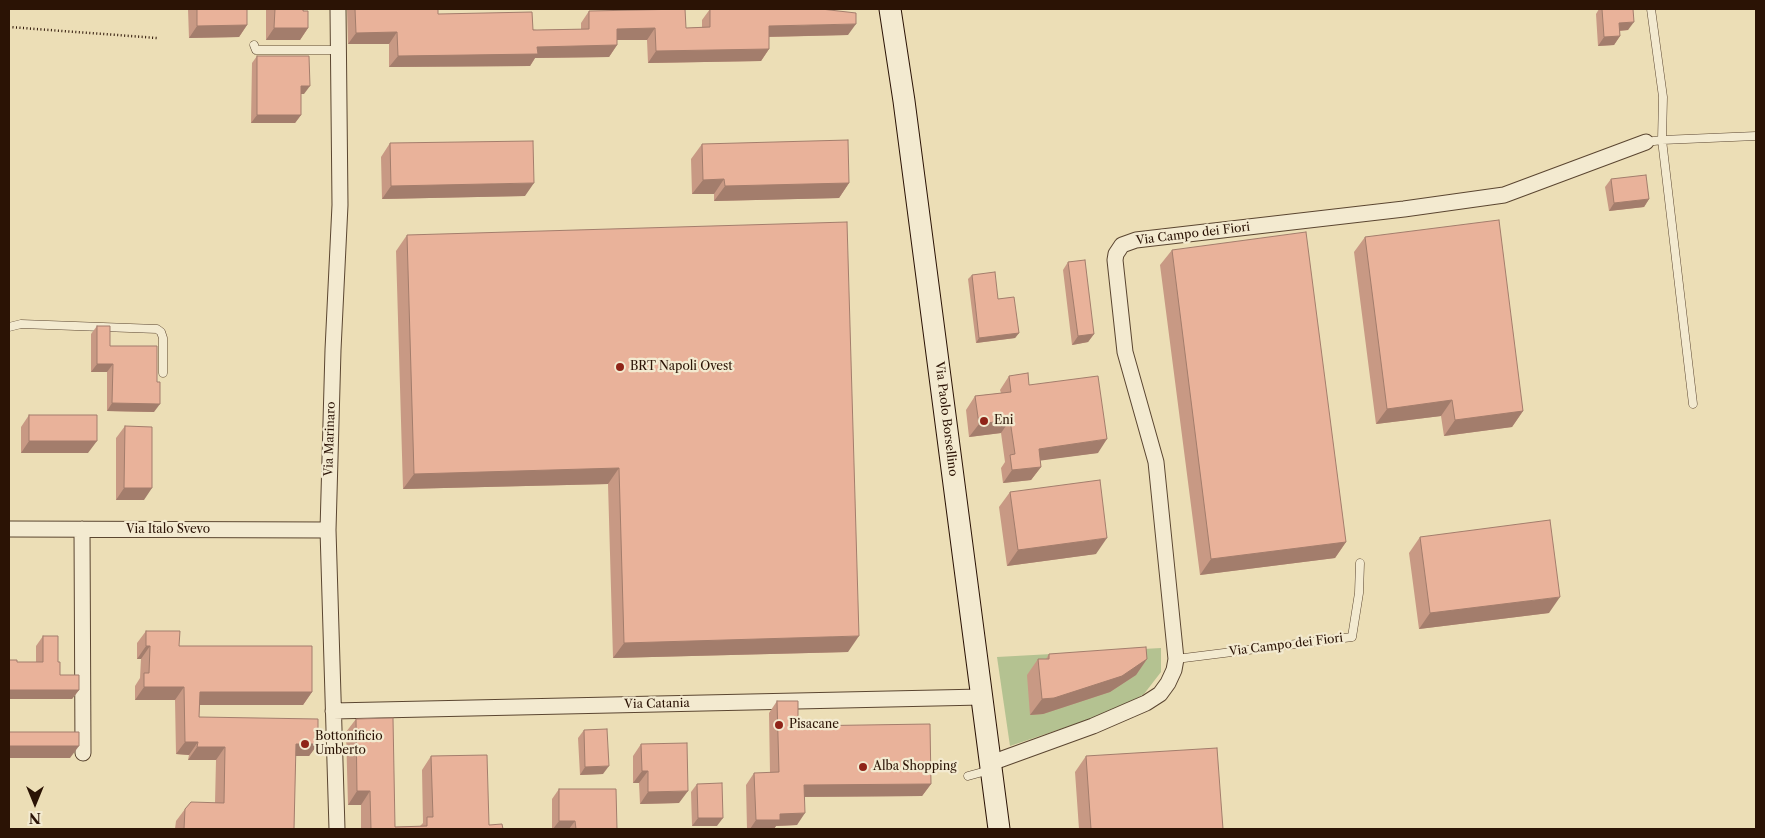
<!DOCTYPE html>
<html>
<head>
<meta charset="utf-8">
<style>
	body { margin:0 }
	#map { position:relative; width:1765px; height:838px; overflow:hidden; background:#ecdeb6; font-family:"Libre Caslon Text",serif }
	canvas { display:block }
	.frame { position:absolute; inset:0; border:10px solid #2b1305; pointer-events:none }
	.north { position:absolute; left:10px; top:778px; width:50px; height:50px; -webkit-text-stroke:4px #f3ead0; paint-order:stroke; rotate:180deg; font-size:14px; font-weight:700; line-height:20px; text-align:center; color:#2b1305 }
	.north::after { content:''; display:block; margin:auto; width:18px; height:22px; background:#2b1305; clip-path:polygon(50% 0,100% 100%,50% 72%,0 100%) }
</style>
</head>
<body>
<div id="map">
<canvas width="1765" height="838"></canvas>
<div class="frame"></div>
<div class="north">N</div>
</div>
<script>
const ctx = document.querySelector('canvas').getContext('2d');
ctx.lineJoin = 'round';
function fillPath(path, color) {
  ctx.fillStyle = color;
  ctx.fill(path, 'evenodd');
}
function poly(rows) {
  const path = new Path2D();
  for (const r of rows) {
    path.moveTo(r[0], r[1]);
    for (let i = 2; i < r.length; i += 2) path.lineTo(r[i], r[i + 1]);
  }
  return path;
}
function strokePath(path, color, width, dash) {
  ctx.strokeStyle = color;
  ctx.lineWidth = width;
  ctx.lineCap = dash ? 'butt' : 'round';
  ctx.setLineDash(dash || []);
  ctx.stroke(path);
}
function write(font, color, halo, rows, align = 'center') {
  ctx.font = font + ' "Libre Caslon Text",serif';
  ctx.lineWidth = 4.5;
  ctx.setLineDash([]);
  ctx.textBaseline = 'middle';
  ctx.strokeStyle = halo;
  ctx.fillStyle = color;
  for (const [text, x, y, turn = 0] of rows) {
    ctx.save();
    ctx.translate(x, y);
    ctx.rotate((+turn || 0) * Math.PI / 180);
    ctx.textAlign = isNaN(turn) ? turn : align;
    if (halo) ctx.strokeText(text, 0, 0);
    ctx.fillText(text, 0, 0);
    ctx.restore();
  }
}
fillPath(poly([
	[1161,648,1161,672,1144,694,1117,710,1010,746,997,657]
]), '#b4c291');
const service = poly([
	[1651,9,1663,97,1662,140,1693,404],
	[254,45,256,50,339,50],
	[1646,142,1662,140,1756,136],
	[9,327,21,324,157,329,161,332,163,338,163,373],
	[1176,659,1352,637,1359,593,1360,563],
	[968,776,990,770]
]);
const minor = poly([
	[9,529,328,530],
	[82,529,83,753],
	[333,711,982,697],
	[991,763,1093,726,1146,703,1160,694,1168,683,1174,670,1176,659,1156,462,1125,352,1115,260,1116,254,1122,245,1136,240,1404,209,1504,195,1646,142],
	[337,829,328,530,333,350,340,205,338,9]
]);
const secondary = poly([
	[890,9,904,101,999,829]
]);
strokePath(service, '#5b4631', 9);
strokePath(minor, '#5b4631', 17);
strokePath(secondary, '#2b1305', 23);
strokePath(poly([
	[9,27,157,38]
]), '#2b1305', 2.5, [1, 2.5]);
strokePath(service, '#f3ead0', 8);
strokePath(minor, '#f3ead0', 15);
strokePath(secondary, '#f3ead0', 21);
fillPath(poly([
	[188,9,247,9,247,25,239,37,189,38],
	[266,9,303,9,308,28,300,40,266,40],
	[347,9,438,9,438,14,537,30,581,29,581,23,589,11,686,28,702,27,702,20,710,9,848,35,769,37,769,49,761,61,648,63,647,40,617,40,617,45,609,57,535,58,530,66,389,67,389,44,348,44],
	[1599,9,1633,9,1628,30,1620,31,1620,36,1614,45,1598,46,1596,14],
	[257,56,304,94,301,94,301,115,295,123,251,123,252,63],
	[390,143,525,196,382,199,381,157],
	[702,144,849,183,839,198,714,201,714,194,692,194,691,159],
	[1611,179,1649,199,1644,207,1609,211,1605,187],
	[407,235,848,652,613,658,608,484,403,489,396,251],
	[1365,237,1523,411,1512,427,1444,436,1441,416,1376,424,1354,252],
	[1172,250,1346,542,1335,558,1200,575,1160,265],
	[1068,262,1094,334,1088,342,1072,345,1063,270],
	[972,275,998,299,1019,333,1015,338,976,343,968,279],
	[97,326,110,346,157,382,154,412,107,411,107,372,91,372,91,334],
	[1009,376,1029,385,1098,453,1040,460,1041,467,1031,480,1003,483,1001,468,1005,462,1001,433,969,437,966,410,975,396,1001,393,1000,390],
	[29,415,88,453,21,453,21,427],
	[125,426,144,500,116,500,116,438],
	[1010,492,1096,554,1007,566,999,507],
	[1420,537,1549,613,1419,629,1409,553],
	[146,631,179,646,312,692,303,705,200,705,199,717,318,744,309,756,295,756,294,829,175,829,176,821,185,809,215,803,216,760,188,760,189,755,176,754,175,700,135,700,135,686,140,678,141,659,137,659,137,643],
	[43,636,58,662,60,675,79,690,72,699,9,699,17,662,36,662,36,646],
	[1049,654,1147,659,1136,675,1110,692,1043,714,1030,715,1027,675,1038,659,1046,659],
	[777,701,798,726,931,784,922,796,805,797,797,825,776,826,774,829,747,829,746,785,754,773,770,773,769,713],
	[356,719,395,827,420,826,423,823,422,770,431,756,489,825,503,829,361,829,361,805,348,805,346,732],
	[584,730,603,774,580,775,578,738],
	[641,744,679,803,640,804,639,783,633,783,633,756],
	[1086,756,1223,829,1079,829,1075,772],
	[697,784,717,826,692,826,691,792],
	[559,789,617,829,552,829,552,799]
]), '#c89984');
fillPath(poly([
	[1634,22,1628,30,1613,31,1619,23],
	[856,24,848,35,761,37,769,26],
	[247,25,239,37,189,38,197,26],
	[274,28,308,28,300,40,266,40],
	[655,28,647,40,609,40,617,29],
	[397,32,389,44,348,44,356,33],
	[1620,36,1614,45,1598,46,1604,37],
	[617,45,609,57,535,58,530,66,389,67,398,56,537,47],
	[769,49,761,61,648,63,656,51],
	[301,86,310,86,304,94,295,94],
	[257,115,301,115,295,123,251,123],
	[724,179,714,194,692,194,703,180],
	[534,183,525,196,382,199,391,186],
	[849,183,839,198,714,201,725,186],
	[1649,199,1644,207,1609,211,1614,203],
	[1019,333,1015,338,976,343,979,338],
	[1094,334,1088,342,1072,345,1078,336],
	[97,364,113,364,107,372,91,372],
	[1452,400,1441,416,1376,424,1387,409],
	[112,403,160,404,154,412,107,411],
	[1523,411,1512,427,1444,436,1455,420],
	[1010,420,1001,433,969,437,979,424],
	[1107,439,1098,453,1030,462,1039,449],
	[29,441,97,441,88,453,21,453],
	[1041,467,1031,480,1003,483,1012,470],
	[619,468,608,484,403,489,414,474],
	[124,488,152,488,144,500,116,500],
	[1107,538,1096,554,1007,566,1018,550],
	[1346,542,1335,558,1200,575,1211,559],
	[1560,597,1549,613,1419,629,1430,613],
	[859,636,848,652,613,658,624,643],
	[146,646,150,646,141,659,137,659],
	[1147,659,1136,675,1110,692,1043,714,1030,715,1042,699],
	[144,687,184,687,175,700,135,700],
	[9,690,79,690,72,699,9,699],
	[200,692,312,692,303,705,191,705],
	[185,742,198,742,189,755,176,754],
	[296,744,318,744,309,756,287,756],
	[9,746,79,746,70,758,9,758],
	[197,747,225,747,216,760,188,760],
	[609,766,603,774,580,775,585,767],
	[642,771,648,771,639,783,633,783],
	[931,784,922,796,796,797,804,785],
	[357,791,370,791,361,805,348,805],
	[688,791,679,803,640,804,648,792],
	[805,813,797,825,776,826,774,829,750,829,756,820,780,814],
	[698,818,723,818,717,826,692,826],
	[559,821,575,821,569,829,553,829]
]), '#a37d6c');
const building = poly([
	[197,9,247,9,247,25,197,26,197,9],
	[275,9,303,9,303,11,308,11,308,28,274,28,275,9],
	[355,9,438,9,438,14,532,12,533,30,537,30,589,29,589,11,685,9,686,28,710,27,710,9,821,9,856,13,856,24,769,26,769,49,656,51,655,28,617,29,617,45,537,47,538,54,398,56,397,32,356,33,355,9],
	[1602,9,1633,9,1634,22,1619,23,1620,36,1604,37,1602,9],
	[257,56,309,56,310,86,301,86,301,115,257,115,257,56],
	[848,140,849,183,725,186,724,179,703,180,702,144,848,140],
	[533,141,534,183,391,186,390,143,533,141],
	[1646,175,1649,199,1614,203,1611,179,1646,175],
	[1499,220,1523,411,1455,420,1452,400,1387,409,1365,237,1499,220],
	[847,222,859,636,624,643,619,468,414,474,407,235,847,222],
	[1306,232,1346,542,1211,559,1172,250,1306,232],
	[1085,260,1094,334,1078,336,1068,262,1085,260],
	[995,272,998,299,1014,297,1019,333,979,338,972,275,995,272],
	[97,326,110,326,110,346,157,346,157,382,160,382,160,404,112,403,113,364,97,364,97,326],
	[1028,373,1029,385,1098,376,1107,439,1039,449,1041,467,1012,470,1010,455,1015,454,1010,420,979,424,975,396,1011,392,1009,376,1028,373],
	[29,415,97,415,97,441,29,441,29,415],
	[125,426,152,427,152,488,124,488,125,426],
	[1100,480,1107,538,1018,550,1010,492,1100,480],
	[1550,520,1560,597,1430,613,1420,537,1550,520],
	[146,631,180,631,179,646,312,646,312,692,200,692,199,717,318,719,318,744,296,744,294,829,184,829,185,809,191,802,224,803,225,747,197,747,198,742,185,742,184,687,144,687,144,673,149,673,150,646,146,646,146,631],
	[43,636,58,636,58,662,60,662,60,675,79,675,79,690,9,690,9,660,17,660,17,662,43,662,43,636],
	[1146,647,1147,659,1122,676,1054,698,1042,699,1038,659,1049,659,1049,654,1146,647],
	[777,701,798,701,798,726,930,724,931,784,804,785,805,813,780,814,780,820,756,820,754,773,779,772,777,701],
	[393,718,395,827,427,826,427,817,433,817,431,756,487,755,489,825,502,824,503,829,371,829,370,791,357,791,356,719,393,718],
	[607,729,609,766,585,767,584,730,607,729],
	[9,732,79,732,79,746,9,746,9,732],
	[687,743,688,791,648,792,648,771,642,771,641,744,687,743],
	[1217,748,1223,829,1091,829,1086,756,1217,748],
	[722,783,723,818,698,818,697,784,722,783],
	[559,789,616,789,617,829,576,829,575,821,559,821,559,789]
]);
fillPath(building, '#e9b29a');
strokePath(building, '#a37d6c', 1);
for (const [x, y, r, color] of [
	[620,367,5,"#8f2418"],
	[984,421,5,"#8f2418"],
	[779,725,5,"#8f2418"],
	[305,744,5,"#8f2418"],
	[863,767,5,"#8f2418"]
]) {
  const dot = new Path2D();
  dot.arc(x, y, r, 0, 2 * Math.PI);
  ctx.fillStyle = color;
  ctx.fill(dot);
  strokePath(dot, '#f3ead0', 2);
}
write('12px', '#2b1305', '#f3ead0', [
	["Via Campo dei Fiori",1193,234,-7],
	["Via Paolo Borsellino",946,419,83],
	["Via Marinaro",330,439,-88],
	["Via Italo Svevo",168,530],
	["Via Campo dei Fiori",1286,645,-7],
	["Via Catania",657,704,-1]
]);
write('12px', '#2b1305', '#f3ead0', [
	["BRT Napoli Ovest",630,367],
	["Eni",994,421],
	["Pisacane",789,725],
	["Bottonificio",315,737],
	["Umberto",315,751],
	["Alba Shopping",873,767]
], 'left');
</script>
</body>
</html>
